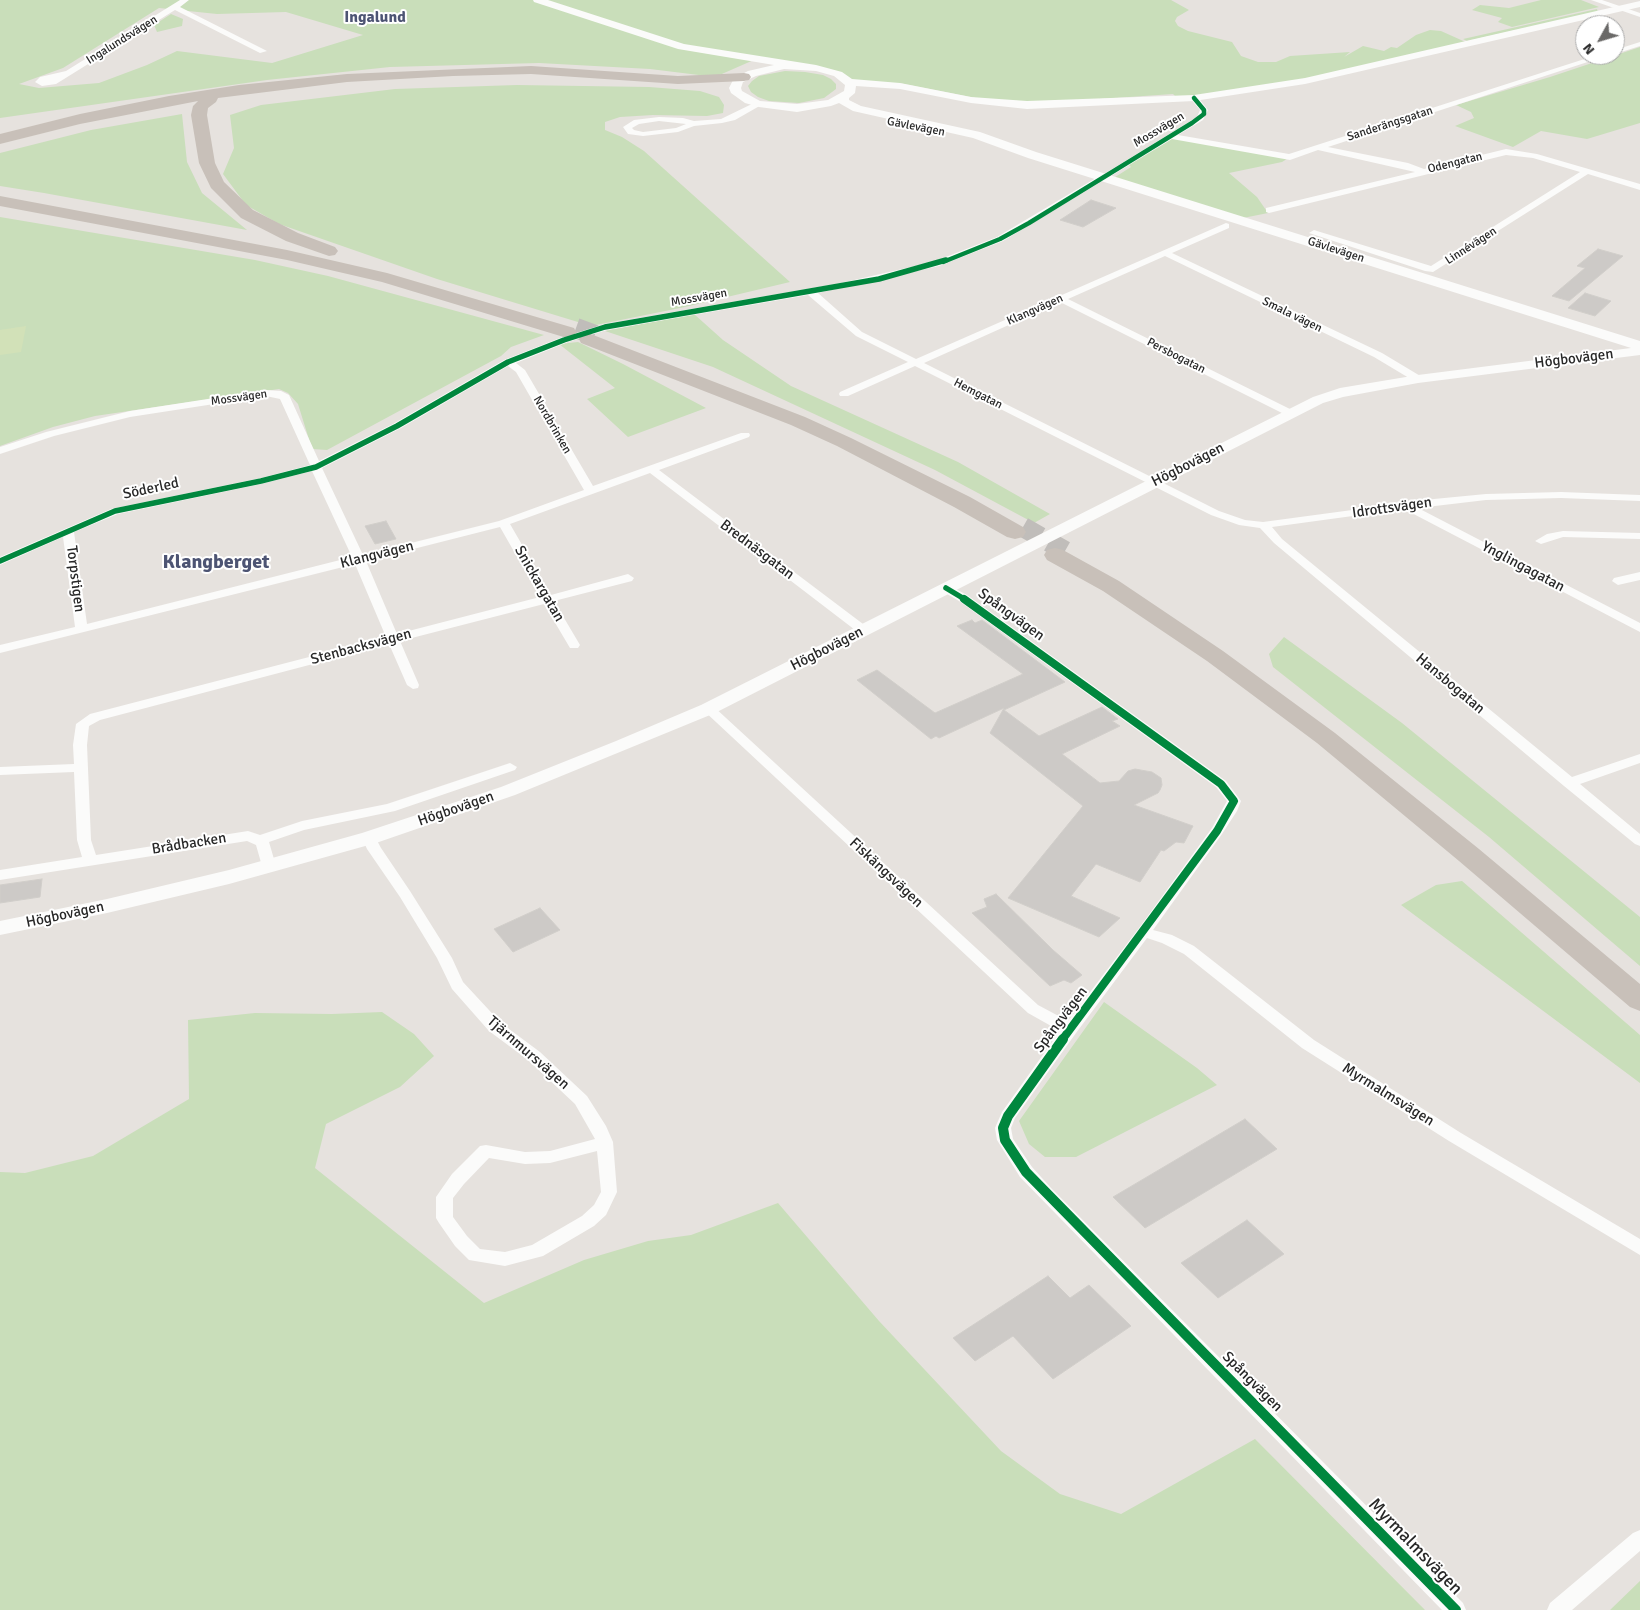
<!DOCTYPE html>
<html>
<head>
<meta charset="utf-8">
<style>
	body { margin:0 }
	#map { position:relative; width:1640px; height:1610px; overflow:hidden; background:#e6e2de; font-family:Signika,sans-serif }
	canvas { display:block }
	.north { position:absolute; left:1575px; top:15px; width:50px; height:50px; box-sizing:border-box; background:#fff; border:1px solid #a9a9a9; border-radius:50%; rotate:231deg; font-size:14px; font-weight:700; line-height:20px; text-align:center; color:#282828 }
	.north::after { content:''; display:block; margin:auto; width:18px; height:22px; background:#6a6968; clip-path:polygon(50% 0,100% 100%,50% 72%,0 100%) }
</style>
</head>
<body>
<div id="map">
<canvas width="1640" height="1610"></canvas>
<div class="north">N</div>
</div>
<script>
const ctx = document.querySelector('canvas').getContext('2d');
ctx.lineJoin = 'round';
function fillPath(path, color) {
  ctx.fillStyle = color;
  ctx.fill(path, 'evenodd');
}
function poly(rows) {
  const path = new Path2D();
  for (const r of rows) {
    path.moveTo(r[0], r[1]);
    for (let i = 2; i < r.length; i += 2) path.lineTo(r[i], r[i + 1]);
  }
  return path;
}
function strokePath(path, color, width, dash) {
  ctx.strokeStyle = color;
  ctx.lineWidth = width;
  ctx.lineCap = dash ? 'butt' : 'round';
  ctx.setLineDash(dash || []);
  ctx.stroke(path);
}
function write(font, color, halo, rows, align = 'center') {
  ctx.font = font + ' Signika,sans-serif';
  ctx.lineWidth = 4;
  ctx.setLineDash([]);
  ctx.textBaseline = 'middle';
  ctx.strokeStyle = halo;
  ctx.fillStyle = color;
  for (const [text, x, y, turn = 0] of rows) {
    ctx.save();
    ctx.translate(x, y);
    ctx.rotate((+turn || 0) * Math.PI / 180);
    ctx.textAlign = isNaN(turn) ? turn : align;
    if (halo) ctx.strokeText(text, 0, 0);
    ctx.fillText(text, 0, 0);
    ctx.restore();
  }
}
fillPath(poly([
	[0,0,1171,0,1189,10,1177,17,1175,21,1178,26,1188,31,1232,42,1241,56,1258,62,1276,62,1290,56,1350,52,1344,57,1363,46,1384,51,1391,47,1397,48,1416,35,1430,30,1441,31,1470,44,1305,81,1177,98,1173,94,1055,102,986,100,899,83,858,83,838,74,756,59,715,77,650,69,539,63,390,67,267,80,0,118],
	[159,8,217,14,286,12,363,35,272,63,177,51,147,65,99,83,39,88,19,84,63,68],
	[1541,0,1581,0,1599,7,1512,27,1498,22,1502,18,1472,10,1480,5,1509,8],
	[1597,9,1598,12,1467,41,1463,39],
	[171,14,183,19,182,26,157,32,154,25],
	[1640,47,1640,123,1587,139,1541,131,1513,147,1455,126,1474,118,1471,112,1456,105,1550,77],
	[785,71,805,72,823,75,831,79,836,84,836,89,824,98,799,103,769,101,758,97,751,92,748,86,752,81,759,76],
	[517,85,649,87,700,91,719,97,724,105,723,113,707,116,653,115,620,117,605,122,605,130,622,137,644,151,790,282,685,307,591,326,437,279,279,224,246,205,223,174,234,148,230,115,261,105,395,89],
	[182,114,187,162,202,193,247,230,44,193,0,186,0,153,91,130],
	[1171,136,1290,157,1282,162,1229,173,1257,197,1268,213,1238,219,1112,179,1131,167,1127,163],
	[0,217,255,260,328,276,544,335,511,347,501,356,327,450,312,449,298,404,288,393,279,389,95,416,53,427,0,446],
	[694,314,723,340,791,386,958,462,1050,514,1034,523,935,470,713,367,605,331],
	[578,342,623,364,706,408,628,437,587,399,615,388,559,344],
	[1284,637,1402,723,1640,917,1640,966,1489,837,1273,667,1269,654],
	[1462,881,1640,1035,1640,1083,1401,905,1436,885],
	[1104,1002,1197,1068,1217,1085,1076,1157,1045,1157,1029,1144,1019,1121],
	[382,1012,414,1034,434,1056,400,1087,326,1124,315,1168,484,1303,584,1260,648,1241,691,1235,778,1203,879,1321,1001,1451,1060,1494,1121,1514,1255,1439,1425,1610,0,1610,0,1172,25,1173,93,1156,189,1099,188,1020,255,1013,332,1014],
	[1640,1581,1640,1610,1610,1610]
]), '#c9deba');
fillPath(poly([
	[26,326,21,352,0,355,0,330]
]), '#d2e1b8');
const building = poly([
	[1091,200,1116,208,1083,227,1060,220,1091,200],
	[1598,249,1623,256,1569,301,1552,296,1585,268,1577,266,1598,249],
	[1585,293,1611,301,1595,316,1568,308,1585,293],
	[386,521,396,539,375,544,365,526,386,521],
	[972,620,975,623,982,620,1065,682,1004,710,1039,736,1102,707,1118,719,1112,721,1120,726,1062,754,1100,783,1119,781,1128,771,1135,769,1152,772,1161,778,1162,785,1160,790,1158,793,1134,805,1193,826,1184,843,1176,842,1164,851,1161,850,1140,882,1096,864,1071,896,1120,918,1099,937,1008,898,1083,806,990,733,1004,708,939,738,936,736,931,739,857,680,877,670,935,713,1023,674,957,626,972,620],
	[42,879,40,897,0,903,0,885,42,879],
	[996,894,1053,950,1082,975,1071,983,1064,980,1050,986,972,913,987,907,984,899,996,894],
	[540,908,560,930,513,952,494,929,540,908],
	[1245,1119,1277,1149,1145,1228,1113,1197,1245,1119],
	[1247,1220,1284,1254,1218,1298,1181,1263,1247,1220],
	[1048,1276,1070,1298,1089,1285,1131,1326,1053,1379,1013,1336,975,1361,953,1338,1048,1276]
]);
fillPath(building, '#cdcac7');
strokePath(building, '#d1ceca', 1);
strokePath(poly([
	[576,328,598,336],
	[1023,527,1065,551]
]), '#c0bdba', 20, [20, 10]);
fillPath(poly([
	[180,0,189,0,180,7,267,51,260,53,175,10,56,84,42,86,35,82,40,77,66,71,180,0],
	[1591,0,1602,0,1640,13,1640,17,1591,0],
	[1640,42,1640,46,1615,54,1615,50,1640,42],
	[1597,55,1609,55,1328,147,1408,163,1424,169,1506,149,1537,154,1640,184,1640,190,1588,174,1433,272,1425,271,1309,233,1314,230,1317,231,1431,266,1580,172,1533,158,1506,155,1269,213,1266,212,1266,208,1415,172,1318,150,1290,160,1172,139,1111,176,1104,174,1197,117,1200,110,1190,98,1194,96,1197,96,1208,110,1203,120,1178,135,1289,154,1597,55],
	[756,102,763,104,735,120,722,123,694,126,678,132,643,136,628,134,623,127,634,120,659,117,683,118,694,121,721,119,756,102],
	[659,121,686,124,676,128,643,132,634,130,632,128,639,124,659,121],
	[1096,178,1099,179,1099,183,1003,241,939,266,818,293,862,332,916,359,1226,223,1229,224,1229,228,1172,253,1382,353,1422,377,1423,379,1422,381,1414,381,1374,357,1165,256,1068,299,1294,411,1295,413,1294,415,1286,415,1060,302,924,363,1219,511,1245,520,1263,522,1434,499,1486,494,1561,492,1640,495,1640,501,1561,498,1486,500,1418,508,1640,623,1640,632,1404,509,1272,527,1282,539,1572,777,1640,754,1640,763,1580,784,1640,834,1640,846,1635,844,1564,786,1274,543,1260,528,1239,525,1211,515,915,366,848,396,840,396,839,394,840,392,908,362,856,336,808,295,607,330,568,342,516,363,525,370,593,486,741,433,749,433,750,435,749,437,659,470,867,627,869,630,867,633,859,633,650,473,510,524,551,595,628,574,634,578,632,581,554,601,580,645,578,648,570,648,544,604,400,641,419,685,418,688,413,689,407,685,389,644,100,720,89,726,87,745,91,840,96,855,248,831,260,835,302,821,387,804,510,763,517,767,515,770,395,811,304,830,269,842,276,866,274,869,269,871,264,869,262,866,256,845,247,841,0,880,0,870,82,857,77,840,74,772,0,775,0,767,74,764,73,745,76,724,90,714,386,637,355,564,0,653,0,645,75,627,63,537,0,565,0,557,111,509,261,478,310,465,280,399,266,396,130,417,54,436,0,454,0,447,46,432,130,411,266,390,281,391,289,395,319,461,393,424,504,360,560,338,605,324,841,283,933,262,997,237,1096,178],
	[508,366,516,372,584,490,499,521,363,555,322,468,401,428,508,366],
	[312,471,352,557,87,624,74,532,118,514,261,484,312,471],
	[500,527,540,597,397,634,366,561,500,527],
	[1563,531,1640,533,1640,539,1563,537,1541,544,1535,541,1547,534,1563,531],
	[1640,572,1640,580,1618,585,1612,581,1614,578,1640,572],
	[946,584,967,595,1226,781,1241,801,1237,811,1222,834,1153,930,1172,935,1194,946,1314,1040,1461,1133,1640,1239,1640,1255,1449,1141,1302,1048,1184,954,1162,943,1147,938,1076,1033,1015,1118,1011,1128,1013,1139,1032,1167,1051,1188,1463,1603,1466,1610,1442,1610,1020,1177,997,1140,995,1128,1002,1112,1060,1031,1028,1013,702,709,708,705,713,706,1038,1005,1068,1021,1139,928,1212,828,1227,801,1216,787,959,601,942,591,940,588,946,584],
	[369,833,374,835,381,848,410,891,452,958,463,982,501,1023,540,1052,587,1096,606,1126,613,1142,617,1192,606,1215,594,1226,543,1256,505,1266,469,1260,455,1246,439,1223,436,1218,436,1197,452,1174,480,1146,486,1145,525,1152,550,1151,595,1139,575,1104,528,1060,489,1031,452,989,437,958,400,897,367,849,362,838,364,835,369,833],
	[597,1151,601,1192,594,1205,582,1216,532,1245,505,1252,480,1249,467,1236,453,1217,453,1198,464,1184,489,1158,525,1164,550,1163,597,1151],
	[1640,1530,1640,1551,1572,1610,1547,1610,1550,1603,1633,1533,1640,1530]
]), '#fbfbfa');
fillPath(poly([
	[533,0,548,0,684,44,816,65,842,72,852,79,900,83,971,97,1027,101,1194,95,1305,78,1640,1,1640,7,1305,84,1194,101,1027,109,971,103,900,89,856,86,855,93,849,98,849,100,861,106,980,132,1036,152,1640,341,1640,355,1418,383,1343,397,1323,403,715,713,515,795,376,843,229,884,107,913,0,935,0,921,107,899,229,870,362,833,501,787,616,741,701,705,1313,397,1340,388,1418,375,1631,348,1028,158,973,138,853,111,839,103,831,106,797,112,759,107,745,103,731,93,729,88,734,78,748,71,774,65,678,49,534,2,533,0],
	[784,69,816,71,834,76,845,85,844,91,828,100,797,104,760,101,742,91,741,88,743,82,756,76,784,69]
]), '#fbfbfa');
fillPath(poly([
	[531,66,678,76,744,73,749,74,751,77,749,80,744,81,678,84,531,74,453,76,347,82,218,98,216,102,208,108,207,115,215,163,224,182,253,210,298,233,335,247,338,251,335,255,329,256,286,241,241,218,211,188,199,163,191,115,193,106,198,101,80,124,0,144,0,134,80,114,169,96,239,85,347,74,531,66],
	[0,196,287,250,387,273,574,328,576,332,574,336,567,338,382,282,287,260,0,206,0,196],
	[588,333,805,417,851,438,970,497,1023,527,1026,532,1023,537,1015,539,1007,537,954,507,837,446,791,425,581,343,579,339,581,335,588,333],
	[1055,548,1063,550,1119,581,1223,651,1335,733,1479,849,1640,984,1640,1011,1630,1007,1459,861,1317,743,1207,661,1103,591,1047,560,1044,555,1047,550,1055,548]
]), '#c8c0b9');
strokePath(poly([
	[943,262,1000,239,1029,223,1192,123,1204,114,1204,110,1194,98]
]), '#00873e', 4.5);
strokePath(poly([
	[0,561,115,511,261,481,316,467,397,426,508,362,564,340,605,327,879,279,946,260],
	[946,588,966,600]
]), '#00873e', 5.5);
strokePath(poly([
	[964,599,1221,784,1234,801,1217,831,1062,1040]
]), '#00873e', 8);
strokePath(poly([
	[1063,1039,1008,1116,1003,1128,1005,1140,1026,1172,1456,1610]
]), '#00873e', 10);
write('12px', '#282828', '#fff', [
	["Ingalundsvägen",122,40,-32],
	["Sanderängsgatan",1390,124,-18],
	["Gävlevägen",916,127,11],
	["Mossvägen",1159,130,-31],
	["Odengatan",1455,163,-14],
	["Linnévägen",1471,246,-33],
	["Gävlevägen",1336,250,18],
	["Mossvägen",699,298,-10],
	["Klangvägen",1035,310,-24],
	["Smala vägen",1292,315,26],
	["Persbogatan",1176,356,27],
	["Hemgatan",978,394,27],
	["Mossvägen",239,398,-8],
	["Nordbrinken",552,425,60]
]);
write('15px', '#282828', '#fff', [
	["Högbovägen",1574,359,-7],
	["Högbovägen",1188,465,-27],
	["Söderled",151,489,-12],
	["Idrottsvägen",1392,508,-8],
	["Brednäsgatan",757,550,37],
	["Klangvägen",377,555,-14],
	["Ynglingagatan",1523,567,28],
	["Torpstigen",75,579,83],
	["Snickargatan",539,584,60],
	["Spångvägen",1011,615,36],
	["Stenbacksvägen",361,647,-15],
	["Högbovägen",827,649,-27],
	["Hansbogatan",1450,684,40],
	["Högbovägen",456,809,-19],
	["Brådbacken",189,844,-9],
	["Fiskängsvägen",886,873,43],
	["Högbovägen",65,915,-12],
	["Spångvägen",1061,1020,-53],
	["Tjärnmursvägen",528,1053,41],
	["Myrmalmsvägen",1388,1095,32],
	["Spångvägen",1252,1382,45]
]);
write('bold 16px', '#4d5473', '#fff', [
	["Ingalund",375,18]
]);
write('18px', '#282828', '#fff', [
	["Myrmalmsvägen",1415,1547,46]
]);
write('bold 20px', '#4d5473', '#fff', [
	["Klangberget",216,563]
]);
</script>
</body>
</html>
